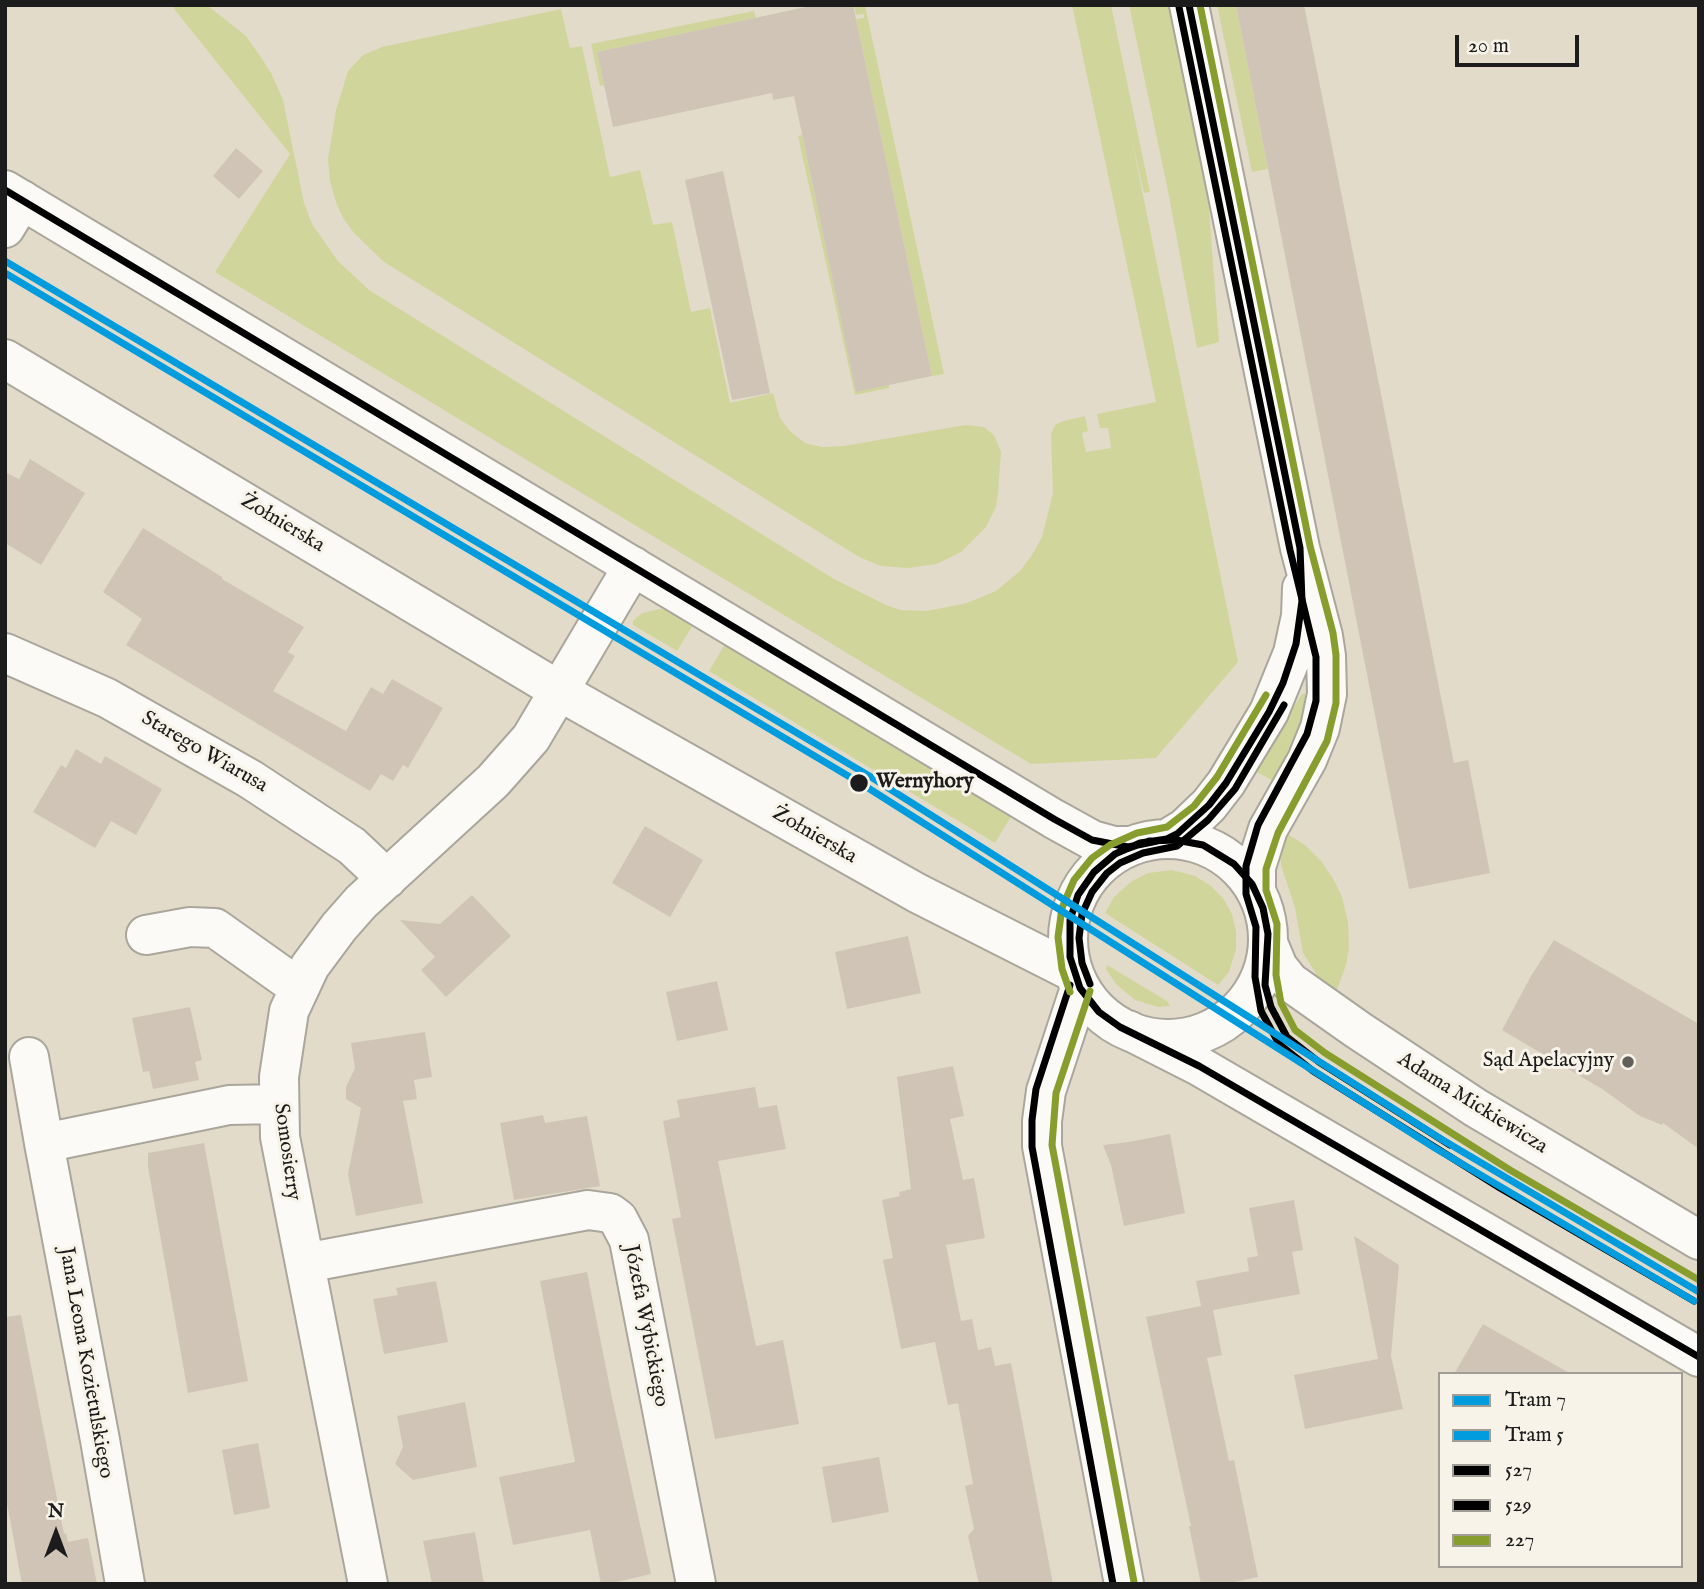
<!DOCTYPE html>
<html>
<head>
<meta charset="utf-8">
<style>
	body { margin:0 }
	#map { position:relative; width:1704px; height:1589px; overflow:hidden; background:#e2dbca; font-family:"IM FELL English",serif }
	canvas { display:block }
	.frame { position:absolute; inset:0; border:7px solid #1c1c1c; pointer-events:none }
	.legend { position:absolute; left:1438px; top:1372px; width:245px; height:196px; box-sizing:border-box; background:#f7f3e8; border:2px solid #9f9d96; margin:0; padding:9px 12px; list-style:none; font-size:21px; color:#1c1c1c }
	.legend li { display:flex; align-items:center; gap:14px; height:35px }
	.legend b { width:35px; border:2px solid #9f9d96 }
	.north { position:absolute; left:21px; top:1498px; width:70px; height:70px; -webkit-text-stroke:5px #f7f3e8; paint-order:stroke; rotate:0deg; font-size:19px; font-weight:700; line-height:28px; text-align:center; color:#1c1c1c }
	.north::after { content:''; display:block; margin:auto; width:24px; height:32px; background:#1c1c1c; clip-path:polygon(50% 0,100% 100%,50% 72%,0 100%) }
	.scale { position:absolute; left:1455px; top:35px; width:124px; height:32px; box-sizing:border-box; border:4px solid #1c1c1c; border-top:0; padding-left:9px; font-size:21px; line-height:24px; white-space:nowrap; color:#1c1c1c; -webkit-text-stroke:5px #f7f3e8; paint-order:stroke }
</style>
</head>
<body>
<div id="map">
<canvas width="1704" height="1589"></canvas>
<div class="frame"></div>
<ul class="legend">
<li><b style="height:9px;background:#009cdd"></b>Tram 7</li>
<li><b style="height:9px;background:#009cdd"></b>Tram 5</li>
<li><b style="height:9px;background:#000"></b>527</li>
<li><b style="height:9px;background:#000"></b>529</li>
<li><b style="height:9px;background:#879d2d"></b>227</li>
</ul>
<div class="north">N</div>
<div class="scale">20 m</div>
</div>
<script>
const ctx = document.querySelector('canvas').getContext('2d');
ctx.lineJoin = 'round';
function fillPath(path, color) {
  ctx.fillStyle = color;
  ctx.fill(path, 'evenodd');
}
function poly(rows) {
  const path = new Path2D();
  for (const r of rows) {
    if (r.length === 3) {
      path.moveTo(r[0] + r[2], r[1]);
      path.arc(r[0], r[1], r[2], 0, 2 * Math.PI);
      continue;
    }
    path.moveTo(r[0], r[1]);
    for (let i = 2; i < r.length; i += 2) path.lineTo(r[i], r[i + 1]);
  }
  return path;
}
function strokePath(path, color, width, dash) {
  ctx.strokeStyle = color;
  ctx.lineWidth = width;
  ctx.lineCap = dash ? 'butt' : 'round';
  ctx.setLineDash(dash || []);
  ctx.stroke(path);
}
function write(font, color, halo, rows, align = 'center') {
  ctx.font = font + ' "IM FELL English",serif';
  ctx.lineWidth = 6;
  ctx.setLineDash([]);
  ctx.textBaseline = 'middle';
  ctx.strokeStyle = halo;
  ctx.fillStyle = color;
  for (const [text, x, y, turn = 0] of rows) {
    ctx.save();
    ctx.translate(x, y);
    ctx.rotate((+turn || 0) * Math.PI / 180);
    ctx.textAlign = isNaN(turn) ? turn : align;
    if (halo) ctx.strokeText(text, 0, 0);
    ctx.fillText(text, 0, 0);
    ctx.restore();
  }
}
fillPath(poly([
	[171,5,207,5,246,36,260,56,271,73,283,100,304,203,312,224,337,260,369,290,834,579,886,605,901,610,927,611,967,603,996,591,1020,571,1032,555,1042,537,1053,493,1051,434,1055,425,1063,421,1085,416,1088,431,1082,433,1086,452,1111,448,1108,428,1100,428,1097,414,1156,402,1072,5,1111,5,1150,192,1144,193,1132,141,1238,662,1156,758,1031,764,215,272,290,154],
	[854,5,865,5,944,374,932,376,856,19,864,18,864,14,856,15],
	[1129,5,1170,5,1207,183,1219,342,1197,348,1168,191],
	[1217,5,1236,5,1268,169,1252,172],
	[561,9,570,48,582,46,610,177,640,170,653,225,672,222,691,312,710,308,730,403,773,393,780,418,790,431,805,443,822,447,844,446,965,425,984,427,994,435,1001,452,998,493,996,507,986,527,961,552,937,564,908,568,881,566,859,557,384,262,354,233,343,218,336,202,330,181,328,159,336,110,348,71,363,55,382,47],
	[754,11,756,18,597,52,604,85,600,86,591,44],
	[802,135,856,391,889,385,889,388,855,395,798,136],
	[660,609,670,611,693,625,677,651,633,625,633,621,642,613],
	[725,644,1012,815,995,843,709,671],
	[1302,694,1307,694,1310,696,1308,711,1277,783,1255,771],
	[1283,831,1305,845,1321,861,1334,880,1342,897,1348,922,1349,948,1346,965,1336,992,1317,975,1303,953,1295,908,1281,865,1280,848],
	[1172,870,1195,876,1211,886,1223,898,1232,914,1236,931,1236,949,1229,972,1218,985,1105,913,1114,897,1132,881,1148,873],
	[1107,965,1167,1001,1170,1006,1158,1007,1135,1000,1116,984,1106,969]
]), '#d0d69b');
fillPath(poly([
	[815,5,853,5,932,376,856,392,794,96,773,100,772,93,613,127,597,52],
	[1236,5,1304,5,1454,763,1468,760,1490,873,1409,889],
	[236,148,263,171,239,199,213,176],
	[723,171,770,393,732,400,685,180],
	[30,459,85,493,41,565,5,543,5,472,19,479],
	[143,528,222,577,222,579,304,627,288,652,295,656,273,691,346,731,371,687,383,694,392,679,443,708,408,768,403,765,393,781,381,774,370,791,126,645,142,619,103,592],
	[76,749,101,764,105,756,162,789,136,835,111,821,95,848,33,812,61,765,66,768],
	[645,826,703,860,670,917,612,883],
	[472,895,511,936,446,997,421,970,435,957,400,920,440,924],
	[908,936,921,993,847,1009,835,952],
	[1554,940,1699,1024,1699,1149,1663,1123,1662,1125,1640,1116,1602,1089,1502,1030,1531,976],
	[717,981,728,1030,677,1041,666,992],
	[190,1007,202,1060,195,1062,199,1080,153,1089,149,1071,143,1072,132,1018],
	[425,1032,432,1077,414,1080,417,1099,403,1101,423,1203,356,1216,348,1174,361,1108,346,1099,346,1087,355,1068,351,1043],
	[953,1066,964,1116,950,1119,963,1180,974,1178,985,1238,946,1245,961,1321,972,1319,978,1350,991,1347,995,1366,1011,1363,1053,1584,979,1584,968,1536,974,1529,965,1486,973,1484,958,1403,948,1405,935,1342,901,1349,883,1260,893,1258,882,1200,900,1196,899,1192,911,1189,897,1077],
	[755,1087,759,1108,777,1105,786,1149,718,1161,756,1346,783,1340,799,1424,715,1439,672,1219,681,1217,663,1121,680,1117,677,1100],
	[543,1115,545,1123,587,1116,600,1186,514,1200,500,1123],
	[1170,1134,1185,1213,1124,1226,1111,1165,1103,1145,1129,1142],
	[204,1143,248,1381,188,1393,148,1167,148,1153],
	[1294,1200,1303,1250,1292,1252,1300,1294,1213,1310,1222,1355,1207,1358,1229,1461,1234,1460,1258,1577,1225,1584,1201,1584,1189,1526,1191,1526,1146,1317,1201,1306,1196,1281,1249,1271,1247,1258,1258,1256,1249,1208],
	[1354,1236,1399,1265,1391,1356,1403,1409,1305,1429,1294,1375,1378,1359],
	[587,1272,611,1393,651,1574,608,1584,601,1584,590,1530,513,1545,499,1477,575,1462,540,1281],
	[436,1281,448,1342,384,1354,373,1299,398,1295,396,1288],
	[21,1315,64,1534,66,1533,68,1542,88,1538,97,1584,22,1584,5,1493,5,1317],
	[1483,1324,1571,1374,1454,1374],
	[465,1402,477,1467,413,1480,395,1464,403,1447,397,1416],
	[258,1443,270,1508,234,1515,222,1450],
	[879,1457,889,1512,832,1523,822,1467],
	[475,1532,484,1584,432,1584,423,1541]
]), '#d0c4b7');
const street = poly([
	[5,228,22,200],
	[5,653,107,698,250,779,352,846,387,879],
	[146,935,190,927,215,928,298,987],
	[29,1057,44,1143],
	[305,1263,588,1210,610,1213,618,1219,629,1240,696,1584],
	[125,1584,100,1440,44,1143,229,1105,279,1104],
	[368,1584,280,1137,279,1077,289,1011,310,966,339,927,361,902,493,781,531,738,633,566]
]);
const secondary = poly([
	[1189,5,1300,548,1323,636,1326,656,1327,694,1320,728,1307,760,1268,829,1256,867,1256,892],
	[5,190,1054,819,1092,840,1114,846,1131,846],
	[5,359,580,703,917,893,1073,972],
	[1167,839,1185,828,1209,805,1226,783,1269,712,1293,653,1301,616,1302,588],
	[1168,939,100],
	[1268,943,1278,967,1290,982,1358,1030,1476,1108,1699,1240],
	[1080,988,1046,1091,1042,1121,1042,1146,1124,1584],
	[1128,1030,1199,1066,1699,1357]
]);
strokePath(street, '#aaa69b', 42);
strokePath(secondary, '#aaa69b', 42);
strokePath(street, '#fbfaf7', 38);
strokePath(secondary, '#fbfaf7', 38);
strokePath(poly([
	[5,190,1054,819,1092,840,1128,847,1167,839,1177,834,1209,805,1226,783,1269,712,1283,683,1296,644,1302,601,1300,548,1189,5],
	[1175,835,1167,839,1140,843,1115,854,1094,872,1078,895,1070,920,1070,957,1080,988,1099,1012,1120,1027,1199,1066,1699,1357],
	[1121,851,1149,841,1176,840,1203,845,1234,864,1252,884,1263,908,1268,934,1265,985,1271,1007,1287,1037,1319,1062,1450,1145]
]), '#000', 7);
strokePath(poly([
	[1179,7,1290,550,1316,657,1316,701,1307,734,1258,825,1246,866,1246,894,1256,927,1255,977,1261,1011,1279,1044,1313,1071,1500,1188,1694,1301],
	[1090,984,1082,963,1079,938,1082,914,1092,892,1107,873,1120,863,1143,853,1177,846,1208,820,1235,789,1284,705],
	[1070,985,1036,1089,1032,1120,1032,1147,1113,1584]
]), '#000', 7);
strokePath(poly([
	[1200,5,1310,546,1333,633,1336,655,1336,703,1327,741,1278,833,1266,869,1266,890,1277,924,1276,975,1281,1003,1295,1030,1325,1053,1510,1170,1699,1280],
	[1090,991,1056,1093,1052,1145,1134,1582],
	[1070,992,1062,969,1058,937,1062,908,1074,880,1092,858,1110,845,1137,833,1167,827,1194,806,1217,777,1266,695]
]), '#879d2d', 7);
strokePath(poly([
	[5,261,871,777,1441,1139,1699,1292]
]), '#009cdd', 7);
strokePath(poly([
	[5,273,865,786,1435,1148,1694,1301]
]), '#009cdd', 7);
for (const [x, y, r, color] of [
	[859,783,10,"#1c1c1c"],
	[1628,1062,7,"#615f59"]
]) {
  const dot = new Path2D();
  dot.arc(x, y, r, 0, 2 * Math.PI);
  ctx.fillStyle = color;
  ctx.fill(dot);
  strokePath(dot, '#f7f3e8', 2.5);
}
write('21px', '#1c1c1c', '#f7f3e8', [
	["Żołnierska",282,524,31],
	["Starego Wiarusa",204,753,30],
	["Żołnierska",814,836,30],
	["Adama Mickiewicza",1472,1104,32],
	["Somosierry",286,1152,82],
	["Józefa Wybickiego",645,1326,79],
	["Jana Leona Kozietulskiego",85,1363,80]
]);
write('bold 21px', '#1c1c1c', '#f7f3e8', [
	["Wernyhory",876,783]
], 'left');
write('21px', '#1c1c1c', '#f7f3e8', [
	["Sąd Apelacyjny",1614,1062]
], 'right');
</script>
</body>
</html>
